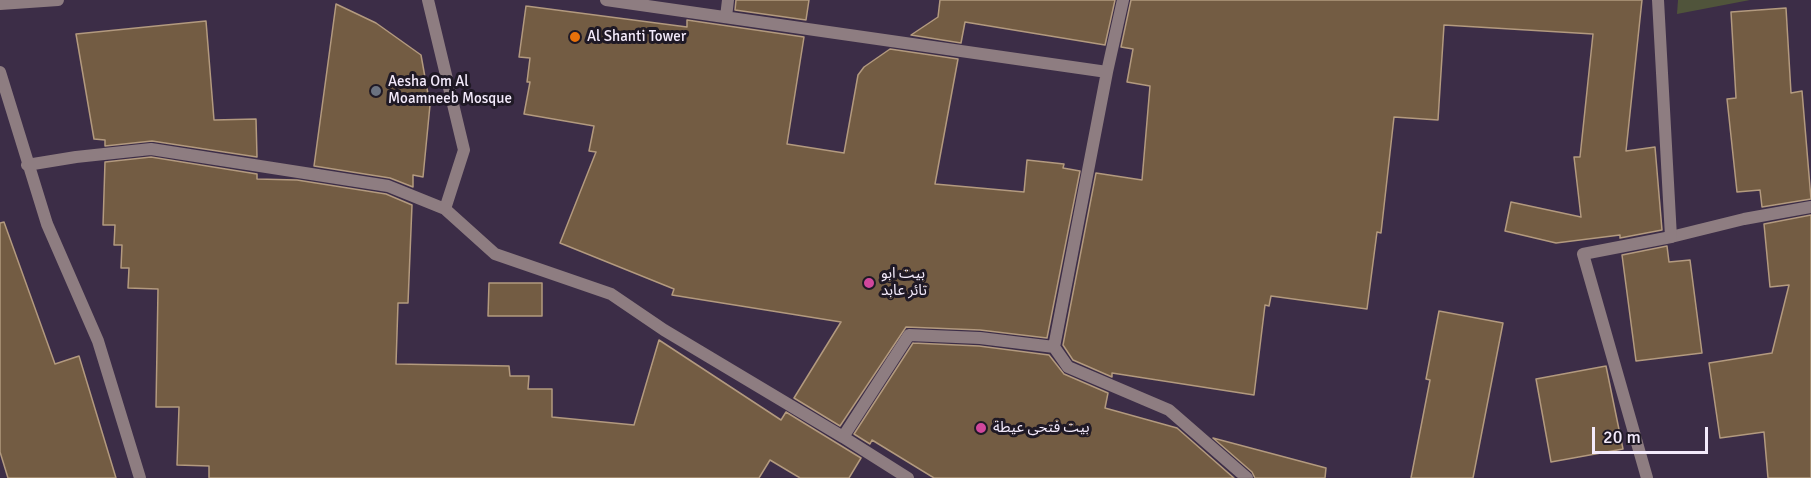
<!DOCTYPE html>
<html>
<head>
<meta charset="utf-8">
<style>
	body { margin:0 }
	#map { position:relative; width:1811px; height:478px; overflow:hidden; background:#3c2d47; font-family:Signika,sans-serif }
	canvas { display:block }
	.scale { position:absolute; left:1592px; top:427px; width:116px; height:27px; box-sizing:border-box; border:3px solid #f3eafb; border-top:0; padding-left:8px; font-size:18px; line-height:21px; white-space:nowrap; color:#f3eafb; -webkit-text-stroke:4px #1f1925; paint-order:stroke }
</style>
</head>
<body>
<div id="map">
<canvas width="1811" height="478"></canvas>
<div class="scale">20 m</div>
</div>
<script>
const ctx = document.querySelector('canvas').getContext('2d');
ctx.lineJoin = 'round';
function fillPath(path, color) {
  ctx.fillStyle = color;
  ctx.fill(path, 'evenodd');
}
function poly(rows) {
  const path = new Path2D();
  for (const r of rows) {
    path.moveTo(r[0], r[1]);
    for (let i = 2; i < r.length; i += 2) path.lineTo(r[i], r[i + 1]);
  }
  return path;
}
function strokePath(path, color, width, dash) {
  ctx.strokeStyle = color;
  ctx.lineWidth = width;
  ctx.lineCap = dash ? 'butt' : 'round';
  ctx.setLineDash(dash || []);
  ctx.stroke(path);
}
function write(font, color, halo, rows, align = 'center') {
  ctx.font = font + ' Signika,"Noto Sans Arabic",sans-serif';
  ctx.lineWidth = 6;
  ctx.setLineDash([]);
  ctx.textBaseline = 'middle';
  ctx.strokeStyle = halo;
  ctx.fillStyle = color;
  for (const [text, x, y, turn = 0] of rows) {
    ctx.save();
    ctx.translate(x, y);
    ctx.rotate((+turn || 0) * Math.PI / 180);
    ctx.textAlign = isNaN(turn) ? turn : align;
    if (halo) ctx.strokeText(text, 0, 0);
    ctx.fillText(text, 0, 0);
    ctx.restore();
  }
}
fillPath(poly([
	[1678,0,1750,0,1677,14]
]), '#50543b');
const building = poly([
	[736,0,809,0,806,20,735,10,736,0],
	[940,0,1115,0,1105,45,965,22,961,43,911,35,938,17,940,0],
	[1131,0,1642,0,1626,151,1655,147,1662,230,1620,238,1620,235,1556,243,1505,231,1511,202,1581,217,1574,157,1580,157,1593,34,1444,25,1438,120,1394,117,1381,233,1377,232,1367,309,1271,296,1269,306,1265,305,1254,395,1112,373,1112,377,1073,360,1063,345,1096,173,1142,180,1150,86,1127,82,1133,49,1121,47,1131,0],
	[336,4,376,23,421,55,430,105,423,177,413,175,413,187,390,178,314,166,336,4],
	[526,6,687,27,687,20,804,37,787,144,844,153,858,75,864,67,890,49,958,59,935,184,1024,192,1027,160,1064,164,1063,168,1080,171,1047,338,980,330,906,327,840,426,794,398,841,322,672,295,674,289,560,243,596,152,589,151,594,126,524,114,530,82,527,82,530,58,519,57,526,6],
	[1786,8,1791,93,1802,91,1811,199,1762,207,1760,190,1737,192,1727,99,1736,98,1731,12,1786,8],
	[206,21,214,120,256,119,257,157,152,141,105,146,105,140,94,139,76,34,206,21],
	[151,157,257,174,257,179,297,180,386,194,412,205,408,303,398,303,396,364,509,366,510,376,529,376,528,389,552,389,552,417,634,425,659,340,781,420,786,412,861,458,849,478,800,478,770,460,759,478,209,478,209,466,177,465,179,407,156,407,158,289,128,288,129,268,121,268,122,245,114,245,115,225,103,225,105,162,151,157],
	[1811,215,1811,478,1768,478,1764,432,1720,438,1709,363,1772,353,1789,285,1770,287,1764,224,1811,215],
	[4,222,55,364,79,356,116,478,8,478,0,452,0,223,4,222],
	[1667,246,1669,262,1690,260,1702,353,1636,361,1622,255,1667,246],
	[489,283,542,283,542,316,488,316,489,283],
	[1439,311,1503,323,1473,478,1411,478,1430,380,1426,379,1439,311],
	[913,343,979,346,1049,355,1064,374,1108,393,1105,408,1177,428,1234,478,934,478,872,440,870,444,854,434,913,343],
	[1606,366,1623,449,1551,462,1536,379,1606,366],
	[1213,438,1326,468,1325,478,1255,478,1252,472,1213,438]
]);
fillPath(building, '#735c43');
strokePath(building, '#b39a7f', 1.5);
strokePath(poly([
	[1647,478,1583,254,1671,237,1744,219,1811,207]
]), '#8e7d81', 12);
strokePath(poly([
	[428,0,464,150,445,209],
	[606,0,1107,72,1054,347],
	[1658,0,1671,237],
	[0,4,58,0],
	[726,17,728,0],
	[0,72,47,224,98,341,140,478],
	[1107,72,1123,0],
	[27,165,76,157,151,149,388,186,445,209,495,254,611,294,664,330,843,437,909,335,980,338,1054,347,1068,367,1169,410,1247,478],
	[843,437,908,478]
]), '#8e7d81', 12);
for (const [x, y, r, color] of [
	[575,37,6,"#e8710a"],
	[376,91,6,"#6b7280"],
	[869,283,6,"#d1479c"],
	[981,428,6,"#d1479c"]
]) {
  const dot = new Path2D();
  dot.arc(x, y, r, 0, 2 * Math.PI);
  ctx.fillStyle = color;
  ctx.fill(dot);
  strokePath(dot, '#1f1925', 2);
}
write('15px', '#f3eafb', '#1f1925', [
	["Al Shanti Tower",587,37],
	["Aesha Om Al",388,82],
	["Moamneeb Mosque",388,99],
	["بيت ابو",881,274],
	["تائر عابد",881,291],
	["بيت فتحى عيطة",993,428]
], 'left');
</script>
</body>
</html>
